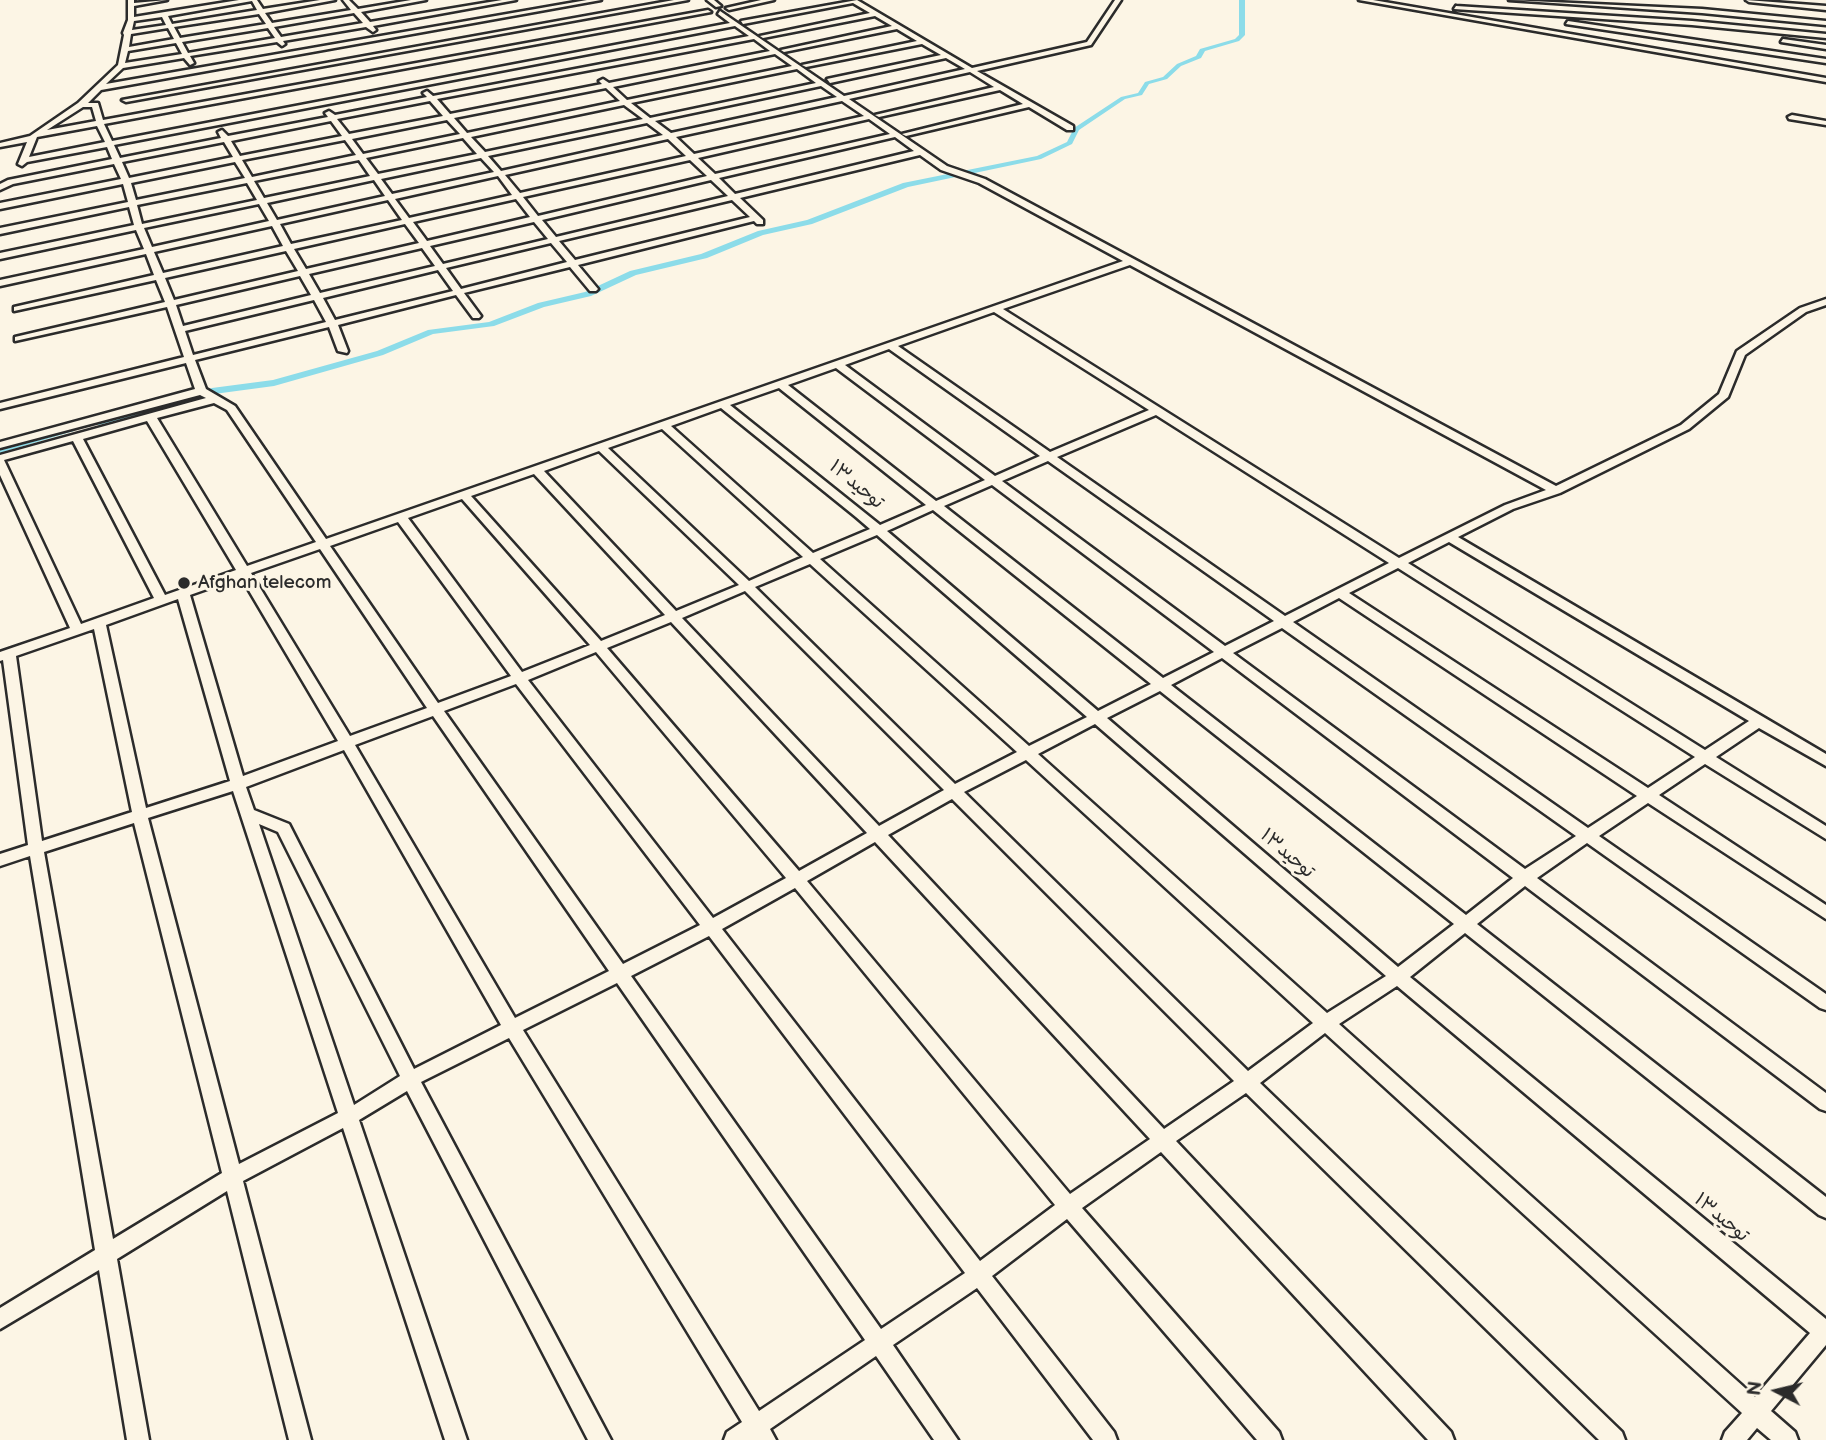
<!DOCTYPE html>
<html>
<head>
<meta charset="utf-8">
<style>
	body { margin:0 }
	#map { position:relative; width:1826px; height:1440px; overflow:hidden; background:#fcf5e5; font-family:"Balsamiq Sans",sans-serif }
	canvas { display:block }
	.north { position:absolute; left:1742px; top:1356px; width:70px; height:70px; -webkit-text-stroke:5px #fcf5e5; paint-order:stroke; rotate:277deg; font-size:19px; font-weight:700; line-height:28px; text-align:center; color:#2b2b2b }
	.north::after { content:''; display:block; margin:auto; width:24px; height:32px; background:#2b2b2b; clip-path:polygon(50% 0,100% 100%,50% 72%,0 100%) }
</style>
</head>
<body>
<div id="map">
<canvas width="1826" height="1440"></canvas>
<div class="north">N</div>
</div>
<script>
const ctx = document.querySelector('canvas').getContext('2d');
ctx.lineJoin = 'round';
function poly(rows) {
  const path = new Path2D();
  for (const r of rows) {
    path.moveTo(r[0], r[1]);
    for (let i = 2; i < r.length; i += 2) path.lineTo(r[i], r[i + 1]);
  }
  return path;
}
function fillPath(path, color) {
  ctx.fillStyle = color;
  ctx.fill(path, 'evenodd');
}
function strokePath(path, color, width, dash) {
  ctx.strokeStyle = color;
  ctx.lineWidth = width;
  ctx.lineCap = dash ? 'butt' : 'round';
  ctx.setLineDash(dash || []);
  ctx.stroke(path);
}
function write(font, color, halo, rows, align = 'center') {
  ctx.font = font + ' "Balsamiq Sans","Playpen Sans Arabic",sans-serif';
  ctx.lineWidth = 6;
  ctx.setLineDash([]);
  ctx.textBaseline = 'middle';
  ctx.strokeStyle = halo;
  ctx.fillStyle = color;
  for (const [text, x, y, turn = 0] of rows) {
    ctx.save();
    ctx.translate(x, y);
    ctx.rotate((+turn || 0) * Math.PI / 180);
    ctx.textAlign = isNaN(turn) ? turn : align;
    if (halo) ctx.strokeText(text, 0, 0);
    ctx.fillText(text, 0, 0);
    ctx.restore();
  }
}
fillPath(poly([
	[1239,0,1245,0,1245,35,1239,41,1205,51,1201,58,1181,66,1167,79,1149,84,1142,95,1125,99,1079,130,1072,144,1041,159,908,187,812,224,763,235,707,258,636,275,591,296,544,307,494,326,433,334,383,355,274,386,214,394,188,403,99,425,94,422,96,420,182,399,212,388,273,380,377,351,428,330,489,322,538,303,585,292,630,271,701,254,758,231,807,220,903,183,1037,156,1067,142,1074,128,1121,97,1138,93,1145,82,1163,77,1177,64,1196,56,1200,49,1235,39,1239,35,1239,0],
	[71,426,74,427,74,431,0,453,0,447,71,426]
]), '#8cdce9');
const minor = poly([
	[128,0,134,0,134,3,167,0,134,6,134,17,239,0,257,0,263,9,320,0,335,0,265,13,272,23,351,10,343,0,349,0,358,9,411,0,426,0,361,12,370,22,502,0,516,0,373,26,376,30,373,32,366,27,283,41,285,44,282,46,277,42,190,56,194,63,190,65,184,58,123,68,106,84,587,0,601,0,101,90,88,103,98,103,103,120,708,10,711,12,104,124,112,141,730,23,718,14,720,11,844,96,965,69,946,58,830,83,827,79,941,55,922,44,806,67,802,65,917,41,897,29,784,52,781,50,892,26,875,16,763,38,760,36,870,13,853,3,743,24,741,21,857,0,972,68,1087,42,1115,0,1121,0,1091,45,977,71,1073,126,1073,130,1067,130,1029,107,906,136,902,134,1023,104,1000,90,879,117,875,115,994,87,970,72,849,99,947,166,985,179,1556,486,1681,425,1719,394,1737,351,1800,308,1826,299,1826,305,1806,312,1745,355,1728,397,1689,429,1560,493,1513,509,1458,537,1826,754,1826,766,1759,728,1716,757,1826,826,1826,839,1705,764,1659,795,1826,905,1826,919,1648,803,1599,836,1826,994,1826,1010,1820,1008,1587,843,1537,878,1826,1093,1826,1111,1820,1109,1525,886,1477,924,1826,1197,1826,1218,1819,1215,1465,933,1410,977,1826,1319,1826,1345,1771,1411,1795,1432,1798,1440,1771,1440,1757,1428,1747,1440,1722,1440,1725,1432,1742,1413,1325,1033,1260,1083,1622,1432,1625,1440,1599,1440,1246,1093,1176,1141,1451,1432,1454,1440,1428,1440,1161,1152,1082,1208,1279,1432,1282,1440,1257,1440,1067,1219,992,1276,1114,1432,1117,1440,1093,1440,977,1288,893,1345,958,1440,934,1440,876,1356,770,1429,776,1440,724,1440,727,1432,742,1422,509,1038,421,1082,611,1440,588,1440,407,1091,359,1120,467,1440,445,1440,343,1128,243,1181,311,1440,289,1440,227,1191,117,1259,149,1440,127,1440,99,1270,0,1329,0,1308,95,1250,30,856,0,866,0,854,28,845,3,660,0,661,0,652,70,628,0,475,0,455,206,398,200,395,0,448,0,442,195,389,186,363,0,409,0,403,184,357,167,307,15,341,15,337,165,302,156,280,14,311,14,307,154,275,146,254,0,286,0,280,144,249,136,230,0,259,0,253,134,225,129,207,0,234,0,228,128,202,123,184,0,209,0,203,121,179,114,164,13,184,0,190,0,184,8,180,112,159,107,147,27,162,22,166,18,164,27,142,0,147,0,143,30,136,78,103,118,65,124,35,123,33,128,20,128,0],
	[252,1,257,10,172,24,168,16,252,1],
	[354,13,363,23,281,37,274,27,354,13],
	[259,14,266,24,180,38,174,27,259,14],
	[162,17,166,25,132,30,134,21,162,17],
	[735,26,749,36,433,96,427,91,423,93,427,97,335,115,329,111,325,113,328,117,228,136,222,130,218,132,221,138,120,158,114,145,735,26],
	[168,28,174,39,129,47,131,34,168,28],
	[268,28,275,38,188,53,182,42,268,28],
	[754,39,770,51,609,83,603,79,599,81,602,84,450,114,437,99,754,39],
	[176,43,182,54,125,63,128,51,176,43],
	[775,54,792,66,627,100,613,87,775,54],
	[797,69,816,83,650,118,631,103,797,69],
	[821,86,837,97,671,133,655,121,821,86],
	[606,88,620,101,467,133,454,118,606,88],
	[430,101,443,116,349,134,337,119,430,101],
	[842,101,864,116,694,154,676,137,842,101],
	[624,105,643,119,485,152,471,137,624,105],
	[83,107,92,107,96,121,47,130,83,107],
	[869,119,890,134,715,174,698,158,869,119],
	[447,120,460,134,363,154,352,139,447,120],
	[331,121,342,136,240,156,231,141,331,121],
	[647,123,663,135,501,171,488,156,647,123],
	[97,126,105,142,29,157,37,137,97,126],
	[895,137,914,151,735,194,719,178,895,137],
	[463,138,477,154,378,174,366,158,463,138],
	[668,139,686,156,520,193,505,175,668,139],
	[345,140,356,155,252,177,242,160,345,140],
	[224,142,233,157,129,178,122,162,224,142],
	[920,155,941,170,979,183,1123,261,326,539,235,406,206,389,195,360,329,327,338,351,347,353,348,351,338,325,456,295,473,318,479,318,481,316,464,293,570,267,590,291,596,291,598,289,578,265,754,221,757,224,763,224,763,220,740,198,920,155],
	[481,158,494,172,392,194,381,179,481,158],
	[359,160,370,176,264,198,254,181,359,160],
	[690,160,707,176,538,216,523,197,690,160],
	[235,162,245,178,136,200,131,183,235,162],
	[498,176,512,195,409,218,395,199,498,176],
	[374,180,385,196,277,220,267,203,374,180],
	[711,180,728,196,556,237,542,220,711,180],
	[247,183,257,200,142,224,137,205,247,183],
	[516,199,530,217,427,241,413,222,516,199],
	[388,200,402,220,291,244,280,224,388,200],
	[732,200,750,217,575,260,559,241,732,200],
	[259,204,269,221,152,247,144,228,259,204],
	[534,222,548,239,443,264,430,246,534,222],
	[405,224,419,243,306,269,294,249,405,224],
	[272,226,283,246,163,273,154,252,272,226],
	[551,243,567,262,461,289,446,268,551,243],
	[422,248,435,266,320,293,309,274,422,248],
	[286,251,298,271,174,300,165,278,286,251],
	[1130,265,1546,490,1505,505,1399,558,1003,309,1130,265],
	[438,270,453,291,335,320,323,298,438,270],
	[300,276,311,295,183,326,176,305,300,276],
	[314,300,326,322,193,355,185,331,314,300],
	[994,312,1149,410,1050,452,898,346,994,312],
	[889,349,1040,456,995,476,845,365,889,349],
	[836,368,985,480,936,501,788,385,836,368],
	[779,388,926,505,880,525,730,405,779,388],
	[214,403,227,410,316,542,247,566,157,418,214,403],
	[721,408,856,517,870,529,813,553,671,426,721,408],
	[1156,415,1389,563,1285,616,1057,457,1156,415],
	[147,421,236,570,165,595,83,439,147,421],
	[662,429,803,557,749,581,608,448,662,429],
	[73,441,154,598,81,624,4,460,73,441],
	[599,451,739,585,676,611,544,471,599,451],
	[1048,461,1274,621,1225,646,1002,481,1048,461],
	[534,474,665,615,601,641,471,496,534,474],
	[992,485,1214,652,1163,678,944,506,992,485],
	[462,499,590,645,522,672,408,518,462,499],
	[933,510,1151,684,1098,711,887,531,933,510],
	[398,522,511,676,438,703,330,546,398,522],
	[877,535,1087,717,1029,746,820,559,877,535],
	[1449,542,1749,721,1705,750,1408,563,1449,542],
	[320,549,427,708,350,736,251,573,320,549],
	[810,564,1017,752,955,784,755,587,810,564],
	[1398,568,1695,757,1648,788,1349,593,1398,568],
	[241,577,338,741,243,776,190,595,241,577],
	[745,591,944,790,879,826,682,618,745,591],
	[1339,598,1637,796,1588,828,1293,622,1339,598],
	[178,599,230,781,146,808,106,625,178,599],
	[671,622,867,833,799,871,607,648,671,622],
	[1282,628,1576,836,1525,869,1233,653,1282,628],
	[94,629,132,812,42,841,16,656,94,629],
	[596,652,786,878,713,918,528,680,596,652],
	[1222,658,1513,878,1466,915,1171,685,1222,658],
	[516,684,700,925,623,964,444,711,516,684],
	[1160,691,1454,924,1398,967,1107,718,1160,691],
	[433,716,609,971,515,1018,355,745,433,716],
	[1095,724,1386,976,1327,1013,1038,754,1095,724],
	[344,750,501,1025,414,1069,289,824,254,810,246,787,344,750],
	[1026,760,1313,1023,1248,1071,964,792,1026,760],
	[233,791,338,1113,239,1164,148,818,233,791],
	[952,799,1234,1081,1164,1129,888,835,952,799],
	[134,823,222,1173,113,1239,44,852,134,823],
	[259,824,278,832,400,1076,354,1105,259,824],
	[875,842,1150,1139,1070,1194,807,881,875,842],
	[795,888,1055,1205,980,1261,722,929,795,888],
	[709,936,965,1273,881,1329,631,976,709,936],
	[617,983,865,1340,759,1411,523,1030,617,983],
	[1397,986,1810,1333,1755,1397,1339,1024,1397,986],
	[674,0,688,0,126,102,122,100,674,0],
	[707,0,714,0,721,6,716,7,707,0],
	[761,0,774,0,729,10,726,8,761,0],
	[1359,0,1373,0,1826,78,1826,82,1359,0],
	[1509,0,1702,9,1826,21,1826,25,1702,13,1509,0],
	[1746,0,1826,6,1826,10,1749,2,1746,0],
	[1456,6,1692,21,1826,34,1826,38,1692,25,1454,9,1456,6],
	[1568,21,1826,59,1826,63,1566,24,1568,21],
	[1783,39,1826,45,1826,49,1781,42,1783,39],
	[1792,115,1826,121,1826,125,1789,119,1788,117,1792,115]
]);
strokePath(minor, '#2b2b2b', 5);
fillPath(minor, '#fcf5e5');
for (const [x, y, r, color] of [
	[184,583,7,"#2b2b2b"]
]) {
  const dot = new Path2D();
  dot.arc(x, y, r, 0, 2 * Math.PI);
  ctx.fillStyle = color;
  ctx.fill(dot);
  strokePath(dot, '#fcf5e5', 2.5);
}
write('19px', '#2b2b2b', '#fcf5e5', [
	["توحید۱۳",856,485,40],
	["توحید۱۳",1287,854,41],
	["توحید۱۳",1721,1218,40]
]);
write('19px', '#2b2b2b', '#fcf5e5', [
	["Afghan telecom",198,583]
], 'left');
</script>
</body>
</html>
